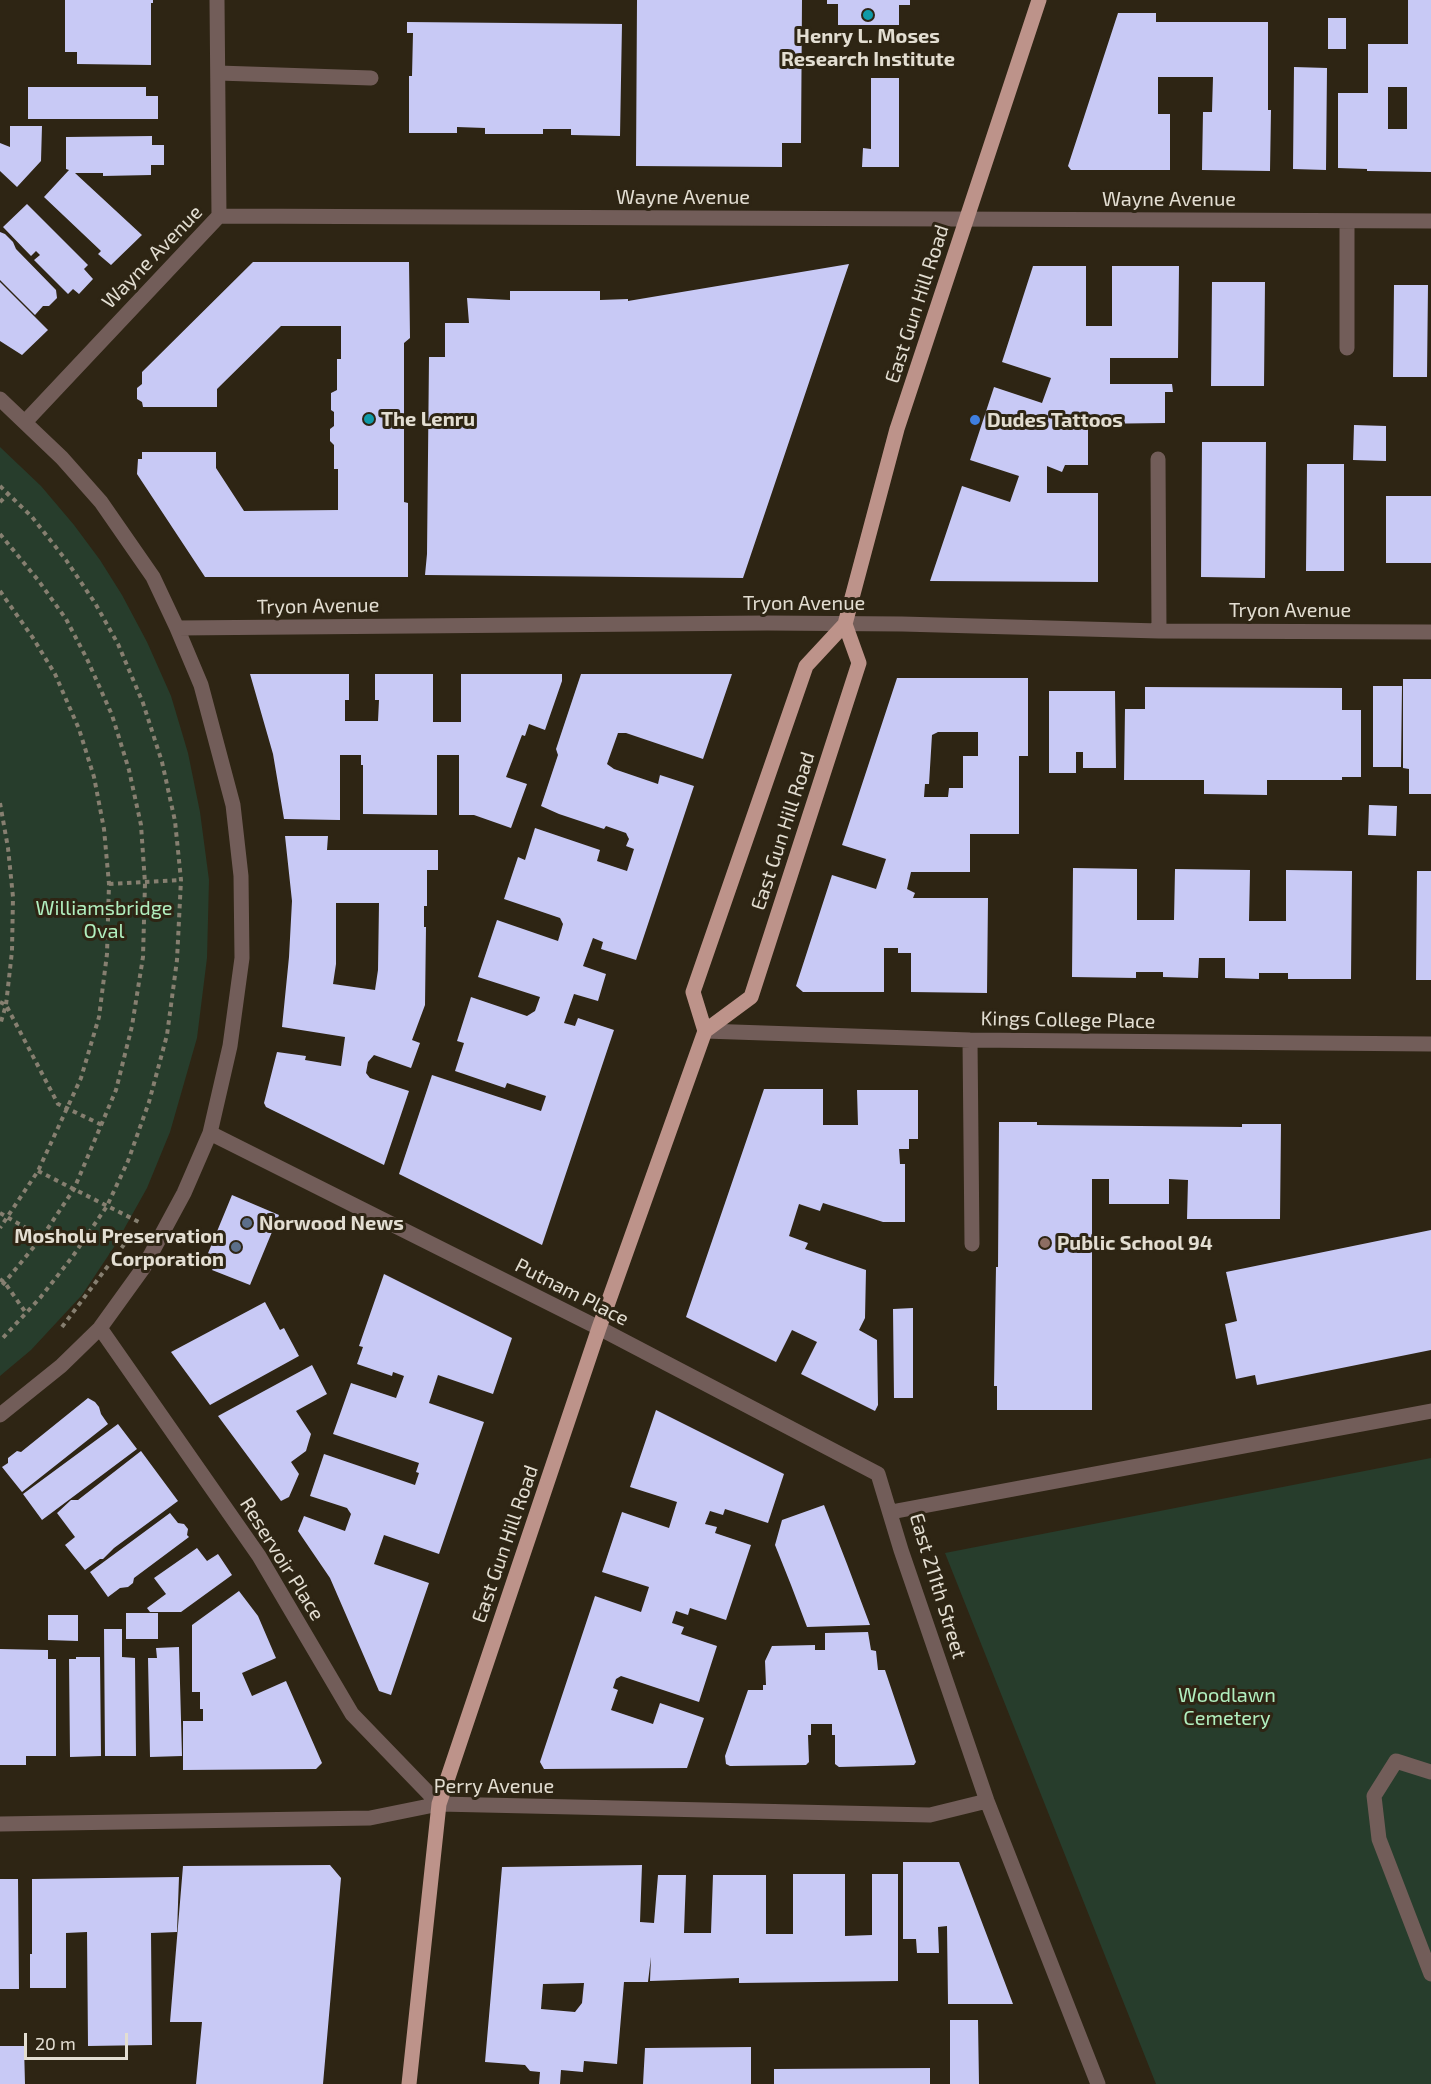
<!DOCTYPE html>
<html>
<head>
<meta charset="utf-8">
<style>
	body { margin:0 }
	#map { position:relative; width:1431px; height:2084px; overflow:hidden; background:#2e2514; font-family:"Exo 2",sans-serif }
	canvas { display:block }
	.scale { position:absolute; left:24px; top:2033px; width:104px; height:27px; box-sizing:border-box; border:3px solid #e3ded2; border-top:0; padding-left:8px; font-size:18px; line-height:21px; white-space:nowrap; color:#e3ded2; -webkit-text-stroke:4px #2e2514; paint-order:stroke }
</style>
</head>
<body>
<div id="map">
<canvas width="1431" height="2084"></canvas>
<div class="scale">20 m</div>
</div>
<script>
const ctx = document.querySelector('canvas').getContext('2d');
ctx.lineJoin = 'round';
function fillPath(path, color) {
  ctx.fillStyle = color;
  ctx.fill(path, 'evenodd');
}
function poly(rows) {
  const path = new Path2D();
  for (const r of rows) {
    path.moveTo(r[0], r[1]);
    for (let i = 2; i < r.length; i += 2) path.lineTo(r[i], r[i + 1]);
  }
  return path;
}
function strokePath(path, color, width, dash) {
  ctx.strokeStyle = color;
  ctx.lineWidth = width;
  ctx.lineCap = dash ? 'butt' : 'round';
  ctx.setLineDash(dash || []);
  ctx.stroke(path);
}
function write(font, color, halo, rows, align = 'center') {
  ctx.font = font + ' "Exo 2",sans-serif';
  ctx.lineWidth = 6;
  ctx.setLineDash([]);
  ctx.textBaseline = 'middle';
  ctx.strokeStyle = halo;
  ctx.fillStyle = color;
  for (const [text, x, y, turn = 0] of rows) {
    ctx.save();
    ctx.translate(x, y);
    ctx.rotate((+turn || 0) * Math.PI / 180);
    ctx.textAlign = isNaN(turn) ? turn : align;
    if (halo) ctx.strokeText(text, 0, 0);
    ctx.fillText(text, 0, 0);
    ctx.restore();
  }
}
fillPath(poly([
	[0,447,41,486,74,525,100,560,122,595,147,642,171,696,188,753,200,812,209,880,207,958,197,1038,170,1132,147,1188,114,1247,82,1295,31,1350,0,1376],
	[1431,1458,1431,2084,1156,2084,945,1553]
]), '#273d2c');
fillPath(poly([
	[65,0,153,0,153,3,151,3,151,65,77,64,77,52,65,52],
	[637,0,802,0,801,143,782,143,782,167,636,166],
	[827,0,910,0,910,5,899,5,899,25,838,25,838,4,827,4],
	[1408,0,1431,0,1431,172,1367,171,1367,169,1338,168,1338,93,1368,93,1368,44,1408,44],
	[1388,87,1407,87,1407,129,1388,129],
	[1118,13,1156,13,1156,22,1268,22,1268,110,1271,110,1270,171,1202,170,1203,112,1212,112,1213,77,1158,77,1158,114,1170,114,1170,170,1071,170,1068,166],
	[1328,18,1346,18,1346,49,1328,49],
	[407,22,622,24,620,136,571,135,571,129,543,129,543,134,485,134,485,128,457,127,457,133,409,133,409,76,412,76,413,33,407,33],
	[1294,67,1327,68,1326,170,1293,169],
	[871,78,899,78,899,167,862,167,863,148,871,149],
	[28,87,146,87,146,96,158,96,158,119,28,119],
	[10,126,42,126,41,161,17,187,0,171,0,143,10,147],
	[152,136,152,145,164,145,164,165,151,165,151,175,103,176,103,173,75,173,142,235,111,265,98,254,101,251,44,197,69,170,66,169,66,137],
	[27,204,88,265,84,269,93,279,79,294,73,289,68,294,34,260,40,255,36,251,31,256,3,227],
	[0,232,5,234,13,242,16,249,56,290,57,298,49,306,43,306,35,315,0,280],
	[253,262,409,262,410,338,404,343,404,502,408,503,408,577,205,577,137,474,138,459,142,459,142,452,216,452,216,468,244,511,338,510,338,469,334,469,334,445,330,441,330,429,334,426,334,412,331,410,331,393,337,390,337,359,341,359,341,326,281,326,217,389,217,407,143,407,142,402,137,399,137,388,142,384,142,372],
	[849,264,743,578,425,575,427,554,429,357,445,357,445,323,469,323,467,298,510,300,510,291,600,291,600,300,628,299,628,301],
	[1033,266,1086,266,1086,326,1112,326,1112,266,1179,266,1178,358,1110,358,1110,384,1172,384,1173,392,1165,392,1165,423,1088,424,1088,465,1065,465,1062,472,1047,466,1047,493,1098,493,1098,582,930,581,962,486,1010,502,1019,476,970,460,994,387,1042,403,1051,378,1002,362],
	[0,282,48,330,22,355,0,341],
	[1212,282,1265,282,1264,386,1211,386],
	[1394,285,1428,285,1427,377,1393,377],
	[1354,425,1386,426,1386,461,1353,460],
	[1202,442,1266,442,1265,578,1201,577],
	[1307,464,1344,464,1344,571,1306,571],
	[1386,496,1431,496,1431,563,1386,563],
	[250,674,349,674,349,700,345,700,345,721,378,721,379,700,375,700,375,674,433,674,433,722,461,722,461,674,562,674,562,681,545,730,529,724,525,736,522,735,506,777,527,784,511,828,474,815,459,815,459,755,437,755,437,815,363,814,363,765,361,765,361,755,340,755,340,820,284,819,273,754],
	[581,674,732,674,703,759,626,733,618,733,607,764,614,769,658,784,660,775,694,786,636,960,601,949,603,942,593,938,583,966,606,974,598,1001,574,994,564,1023,575,1026,578,1018,614,1030,542,1245,399,1174,432,1075,541,1111,546,1096,507,1083,505,1088,455,1071,464,1043,457,1041,471,997,527,1016,535,1011,540,997,478,977,497,920,558,941,563,924,560,918,504,899,518,857,525,860,535,828,600,850,597,861,627,871,634,849,626,846,629,839,626,833,606,826,604,829,559,814,541,806,558,755,556,749],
	[897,678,1028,678,1028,756,1019,756,1019,834,970,834,970,872,911,872,907,889,915,893,913,898,988,898,987,993,911,992,911,953,898,953,898,948,884,948,884,992,803,992,796,986,832,875,876,889,886,859,842,845],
	[938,732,978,732,978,756,963,756,963,788,949,788,948,797,924,797,925,784,929,784,932,735],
	[1403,679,1431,679,1431,794,1409,794,1409,769,1403,768],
	[1373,686,1402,686,1401,767,1373,767],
	[1145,687,1342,688,1342,710,1361,710,1361,777,1342,777,1342,780,1267,780,1267,795,1204,794,1204,780,1124,780,1125,709,1145,709],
	[1049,691,1115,691,1116,768,1083,768,1083,752,1076,752,1076,773,1049,773],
	[1369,805,1397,806,1396,836,1368,835],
	[285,836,328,836,327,850,438,850,438,870,427,870,427,906,424,906,424,927,426,927,425,1005,412,1040,420,1043,411,1068,374,1055,368,1062,366,1073,370,1078,409,1091,384,1165,266,1107,264,1103,277,1052,306,1056,305,1060,341,1066,345,1037,282,1027,289,957,292,901],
	[336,903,379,903,378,970,375,990,333,984,336,964],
	[1073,868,1137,869,1137,920,1174,920,1175,869,1250,870,1249,921,1286,921,1286,870,1352,871,1351,979,1288,979,1288,973,1259,973,1259,979,1225,978,1225,958,1199,958,1198,978,1163,977,1163,972,1136,972,1136,978,1072,977],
	[1417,871,1431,871,1431,980,1416,980],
	[764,1089,823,1089,823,1125,858,1125,857,1090,918,1090,918,1139,909,1139,909,1149,899,1149,900,1164,905,1164,905,1222,883,1222,823,1203,820,1211,799,1204,789,1236,808,1243,805,1249,866,1270,865,1318,859,1330,877,1340,878,1405,875,1411,801,1374,817,1342,792,1330,776,1362,686,1317],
	[999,1122,1037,1122,1037,1125,1242,1127,1242,1124,1281,1124,1280,1219,1187,1219,1188,1180,1169,1179,1169,1204,1109,1204,1109,1179,1092,1179,1092,1410,997,1410,997,1386,994,1386,996,1267,998,1267],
	[232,1195,279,1215,250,1285,212,1270,214,1267,204,1263],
	[1431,1230,1431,1350,1257,1385,1255,1375,1236,1379,1225,1324,1237,1321,1226,1272],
	[384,1274,512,1338,493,1394,438,1375,429,1403,484,1422,439,1554,384,1535,374,1564,429,1583,391,1695,379,1691,330,1578,298,1531,304,1516,345,1531,351,1514,347,1508,310,1496,324,1454,415,1485,419,1473,416,1472,419,1463,333,1434,351,1383,396,1398,404,1376,393,1372,392,1376,357,1364,363,1347,359,1346],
	[265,1302,280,1330,284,1328,299,1356,210,1405,171,1352],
	[913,1308,913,1398,894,1398,893,1309],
	[312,1365,327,1394,296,1411,311,1434,306,1451,291,1462,299,1474,289,1497,281,1501,218,1416],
	[88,1398,95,1402,99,1407,101,1414,108,1424,22,1492,2,1467,8,1463,8,1458,17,1451,21,1452],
	[656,1410,784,1474,768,1523,725,1509,723,1515,710,1511,705,1524,717,1527,715,1533,751,1545,726,1620,690,1608,688,1615,676,1611,672,1623,684,1627,681,1634,717,1646,699,1702,621,1676,616,1679,613,1688,618,1690,611,1710,653,1724,660,1703,704,1718,687,1768,544,1769,540,1762,595,1596,641,1612,649,1587,602,1572,622,1512,669,1528,677,1502,630,1487],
	[118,1424,137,1449,42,1520,23,1494],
	[141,1451,178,1501,114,1548,103,1559,100,1559,85,1570,65,1545,75,1537,57,1513,71,1500,78,1500],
	[824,1505,847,1564,870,1625,807,1627,791,1585,775,1545,782,1520],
	[170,1513,178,1523,184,1524,188,1529,187,1535,189,1537,134,1578,133,1583,128,1587,120,1588,108,1597,90,1572],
	[197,1548,207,1561,218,1554,232,1575,181,1612,150,1612,147,1608,166,1594,154,1578],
	[239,1591,258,1616,276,1658,242,1673,252,1696,286,1681,322,1763,316,1769,183,1770,183,1721,203,1721,203,1709,200,1709,200,1692,192,1692,192,1625],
	[126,1613,158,1613,158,1639,126,1639],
	[48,1615,78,1615,78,1641,48,1640],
	[104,1629,122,1629,122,1657,135,1658,136,1756,105,1756],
	[868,1632,871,1650,876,1651,878,1670,885,1670,916,1762,914,1765,839,1767,835,1764,835,1735,832,1735,832,1724,811,1724,811,1735,808,1735,809,1762,806,1765,730,1766,726,1764,725,1756,748,1690,763,1690,763,1685,766,1685,765,1661,772,1646,815,1645,815,1650,825,1650,825,1633],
	[179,1647,182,1756,150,1757,148,1658,157,1658,156,1648],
	[0,1649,48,1650,48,1659,56,1659,56,1756,26,1756,26,1765,0,1765],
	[76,1657,100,1657,101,1756,70,1757,69,1659,76,1659],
	[903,1862,959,1862,1013,2004,948,2004,947,1926,938,1927,939,1953,917,1953,916,1939,903,1939],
	[330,1865,341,1878,323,2084,196,2084,202,2022,170,2022,183,1866],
	[642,1865,640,1922,654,1923,658,1875,686,1875,684,1933,711,1933,713,1875,766,1875,766,1934,793,1934,793,1874,845,1874,845,1936,872,1935,872,1874,898,1874,898,1981,739,1983,739,1978,650,1981,651,1957,648,1982,624,1982,617,2064,584,2061,583,2072,561,2070,560,2084,539,2084,540,2072,530,2071,525,2065,485,2062,502,1867],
	[584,1983,582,2003,575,2012,541,2009,543,1984],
	[179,1877,177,1932,151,1933,152,2045,88,2046,87,1932,66,1933,66,1988,30,1988,30,1954,32,1954,32,1879],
	[0,1879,18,1879,19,1989,0,1989],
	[950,2020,978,2020,979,2084,950,2084],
	[0,2046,24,2046,25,2084,0,2084],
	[751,2047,751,2084,643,2084,645,2048],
	[930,2068,930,2084,774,2084,774,2069]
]), '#c8c9f5');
strokePath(poly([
	[0,486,32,517,66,560,95,603,118,644,143,703,162,762,175,821,181,880,177,960,167,1035,149,1102,128,1161,107,1206,73,1256,40,1298,0,1341],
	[0,502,8,494],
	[0,534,38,580,66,619,87,659,112,715,129,770,141,825,145,883,143,957,132,1026,116,1090,74,1189,42,1237,0,1288],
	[0,591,33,638,55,674,79,729,94,777,104,829,109,884,107,954,99,1017,81,1078,38,1171,0,1228],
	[0,803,8,848,13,897,12,951,6,1005,0,1025],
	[109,884,181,880],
	[0,1002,6,1005,58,1104,102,1125],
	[38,1171,139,1222],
	[0,1213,42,1237],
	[0,1279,5,1283,26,1313],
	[62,1327,126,1242]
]), '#867f70', 4, [4.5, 4.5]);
strokePath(poly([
	[217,0,219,216],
	[218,73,371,78],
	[1347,221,1347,348],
	[0,399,62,458,101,502,153,577,177,628,201,685,233,805,241,876,242,958,230,1046,210,1133,184,1193,144,1267,100,1328,61,1366,0,1415],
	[25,422,219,216,1431,221],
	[1158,459,1159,631],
	[177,628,767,623,902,624,1159,631,1431,632],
	[705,1031,970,1040,1431,1044],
	[970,1040,972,1244],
	[210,1133,599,1328,878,1474,901,1550,987,1801,1098,2084],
	[100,1328,259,1556,352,1714,439,1804],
	[891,1512,1431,1411],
	[1431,1772,1396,1761,1374,1796,1379,1839,1431,1974],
	[0,1824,370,1818,439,1804,930,1815,987,1801]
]), '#725d59', 15);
strokePath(poly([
	[705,1031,693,992,806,666,845,624,897,429,1039,0],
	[409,2084,439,1804,599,1328,705,1031,751,997,859,663,845,624]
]), '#bd938a', 15);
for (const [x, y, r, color] of [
	[868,15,6,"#0f9aa8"],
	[369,419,6,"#0f9aa8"],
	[975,420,6,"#3f7fe0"],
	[247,1223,6,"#5c6f8a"],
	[1045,1243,6,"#8d6e63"],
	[236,1247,6,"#5c6f8a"]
]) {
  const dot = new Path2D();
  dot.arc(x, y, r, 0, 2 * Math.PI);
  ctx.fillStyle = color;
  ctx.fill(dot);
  strokePath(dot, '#2e2514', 2);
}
write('bold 20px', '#e3ded2', '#2e2514', [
	["Henry L. Moses",868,36,"center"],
	["Research Institute",868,59,"center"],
	["The Lenru",381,419],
	["Dudes Tattoos",987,420],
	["Norwood News",259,1223],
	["Mosholu Preservation",224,1236,"right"],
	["Corporation",224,1259,"right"],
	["Public School 94",1057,1243]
], 'left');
write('20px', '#e3ded2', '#2e2514', [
	["Wayne Avenue",683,197],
	["Wayne Avenue",1169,199],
	["Wayne Avenue",152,257,-46],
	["East Gun Hill Road",917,304,-72],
	["Tryon Avenue",804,603],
	["Tryon Avenue",318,606,-1],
	["Tryon Avenue",1290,610],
	["East Gun Hill Road",783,831,-72],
	["Kings College Place",1068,1020,1],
	["Putnam Place",572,1292,27],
	["East Gun Hill Road",505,1544,-71],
	["Reservoir Place",282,1559,58],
	["East 211th Street",938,1586,73],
	["Perry Avenue",494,1786]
]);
write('20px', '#b1efbf', '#2e2514', [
	["Williamsbridge",104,908],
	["Oval",104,931],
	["Woodlawn",1227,1695],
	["Cemetery",1227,1718]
]);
</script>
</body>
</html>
